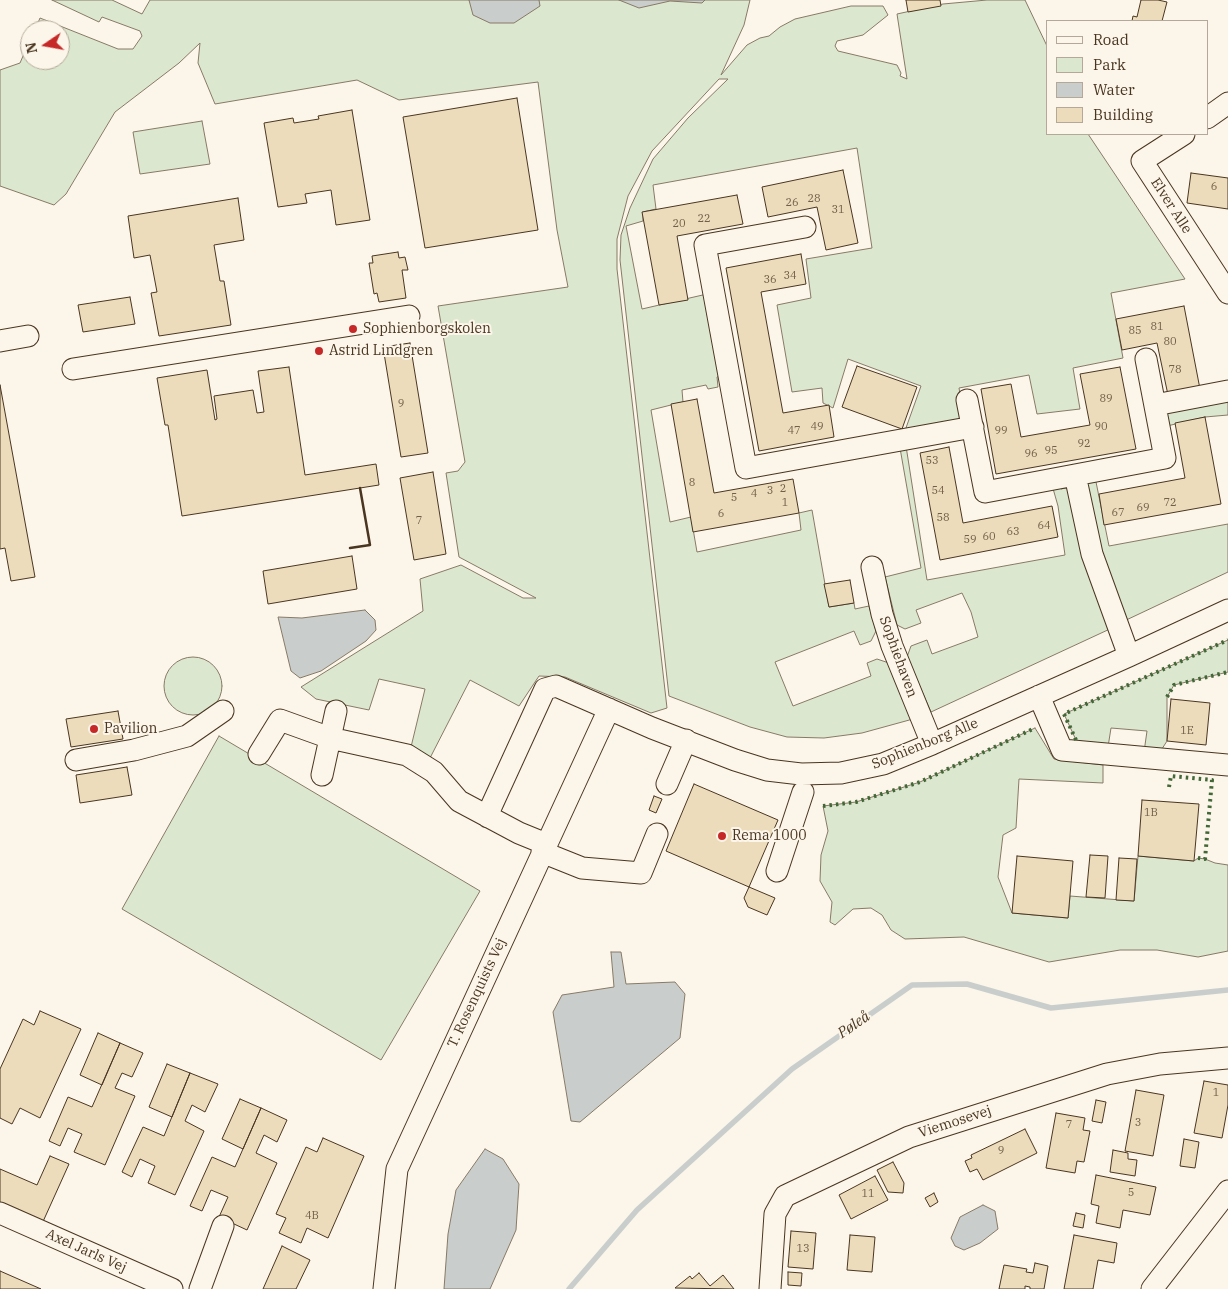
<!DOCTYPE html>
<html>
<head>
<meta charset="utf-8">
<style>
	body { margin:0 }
	#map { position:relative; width:1228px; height:1289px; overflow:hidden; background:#fbf6e9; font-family:"IBM Plex Serif",serif }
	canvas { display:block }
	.legend { position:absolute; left:1046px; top:20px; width:162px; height:115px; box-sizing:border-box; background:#fbf6e9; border:1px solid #b4a999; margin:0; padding:6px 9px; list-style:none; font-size:15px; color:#4a3520 }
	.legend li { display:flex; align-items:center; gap:10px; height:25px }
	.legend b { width:25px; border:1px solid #b4a999 }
	.north { position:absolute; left:20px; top:20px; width:50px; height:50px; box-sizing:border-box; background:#fbf6e9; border:1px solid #b4a999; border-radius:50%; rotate:258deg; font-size:14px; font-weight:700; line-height:20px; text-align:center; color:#4a3520 }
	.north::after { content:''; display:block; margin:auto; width:18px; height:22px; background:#c62828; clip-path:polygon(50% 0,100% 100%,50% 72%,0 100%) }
</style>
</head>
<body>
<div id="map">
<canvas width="1228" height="1289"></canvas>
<ul class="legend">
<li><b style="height:6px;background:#fbf6e9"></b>Road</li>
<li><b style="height:14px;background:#dce7d0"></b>Park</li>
<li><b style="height:14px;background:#c9cecd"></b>Water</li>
<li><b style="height:14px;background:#ecdcbc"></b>Building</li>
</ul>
<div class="north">N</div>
</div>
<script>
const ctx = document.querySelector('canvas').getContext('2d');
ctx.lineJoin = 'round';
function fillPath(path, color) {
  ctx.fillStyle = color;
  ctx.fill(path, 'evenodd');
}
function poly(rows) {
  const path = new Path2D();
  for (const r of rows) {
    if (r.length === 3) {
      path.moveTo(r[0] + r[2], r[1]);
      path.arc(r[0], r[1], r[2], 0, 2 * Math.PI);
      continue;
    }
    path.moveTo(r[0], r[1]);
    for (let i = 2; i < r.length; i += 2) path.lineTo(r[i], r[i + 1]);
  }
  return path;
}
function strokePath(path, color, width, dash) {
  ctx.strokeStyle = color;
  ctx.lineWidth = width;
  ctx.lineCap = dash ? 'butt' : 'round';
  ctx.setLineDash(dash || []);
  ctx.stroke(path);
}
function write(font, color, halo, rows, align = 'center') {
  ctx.font = font + ' "IBM Plex Serif",serif';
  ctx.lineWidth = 4;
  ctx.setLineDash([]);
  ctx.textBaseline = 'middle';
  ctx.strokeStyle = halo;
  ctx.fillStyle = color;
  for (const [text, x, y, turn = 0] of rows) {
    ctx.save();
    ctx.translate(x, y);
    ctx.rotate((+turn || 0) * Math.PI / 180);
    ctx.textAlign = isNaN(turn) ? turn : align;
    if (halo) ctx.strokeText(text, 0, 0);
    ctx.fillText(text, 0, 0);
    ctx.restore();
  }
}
const green = poly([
	[52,0,112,0,142,14,150,0,750,0,744,25,721,75,747,45,760,38,769,36,780,27,795,19,851,6,883,6,888,15,863,35,837,41,835,46,838,51,897,65,901,73,900,76,907,79,897,14,943,4,987,0,1025,0,1047,46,1047,134,1088,134,1185,279,1111,293,1123,358,1073,368,1080,409,1037,414,1029,375,959,388,965,422,902,439,921,386,848,359,833,408,823,403,822,388,792,392,777,305,811,298,806,259,872,248,857,148,653,185,656,209,643,212,643,221,626,226,642,309,707,294,722,375,717,377,718,387,708,389,706,385,682,390,683,402,651,410,670,522,691,517,697,552,801,530,799,513,812,510,829,607,854,603,855,609,869,606,876,631,871,641,860,645,854,631,775,662,793,706,871,676,867,663,877,659,889,663,913,719,862,733,824,738,787,737,750,727,669,696,620,260,621,235,630,208,653,159,688,118,728,79,719,79,652,151,628,196,617,239,617,269,667,708,651,713,565,677,539,676,519,706,470,680,430,758,411,747,425,689,379,679,369,710,316,699,301,687,423,611,420,579,461,565,523,598,536,598,459,557,446,473,458,471,465,462,438,306,568,287,557,230,538,82,399,100,357,80,215,104,198,63,200,43,179,63,115,112,66,194,54,205,0,186,0,70,20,63,30,40,30,60,60,60,60,30,35,30,40,18,118,49,133,49,142,36,140,31,102,17,99,22,52,0],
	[202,121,210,164,140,174,133,132,202,121],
	[1228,396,1228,415,1205,417,1167,426,1164,408,1228,396],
	[906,446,927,580,1065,555,1058,506,1052,485,1059,484,1061,489,1071,487,1112,628,931,712,907,657,911,646,927,640,932,654,978,637,971,612,962,593,916,610,921,623,905,629,897,625,885,577,921,568,900,448,906,446],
	[1095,477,1109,546,1228,524,1228,572,1122,622,1081,480,1095,477],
	[1228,640,1228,672,1174,685,1167,697,1167,741,1160,752,1144,752,1147,731,1111,728,1108,747,1076,740,1064,714,1228,640],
	[193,686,29],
	[1035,728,1054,759,1103,765,1103,783,1019,779,1016,828,1003,835,998,877,1012,913,1068,918,1070,896,1134,901,1138,856,1194,861,1198,858,1205,859,1215,863,1228,865,1228,951,1198,957,1157,950,1120,950,1049,962,964,937,905,939,891,930,882,915,871,908,853,909,835,925,830,922,832,902,820,881,821,855,828,831,823,806,856,802,920,782,1035,728],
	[219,736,480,891,381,1060,122,909,219,736]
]);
fillPath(green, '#dce7d0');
strokePath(green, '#887966', 1);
const water = poly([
	[469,0,539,0,540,6,514,23,490,23,473,15,469,0],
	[619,0,705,0,702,3,670,1,639,8,619,0],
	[365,610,375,620,376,630,366,641,321,671,300,678,291,671,278,617,302,618,365,610],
	[611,952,621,952,626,984,675,982,685,994,680,1038,580,1122,571,1121,553,1012,562,995,614,987,611,952],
	[485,1149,503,1159,519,1184,516,1230,490,1289,444,1289,448,1234,456,1190,485,1149],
	[983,1205,995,1211,998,1229,980,1243,964,1250,955,1246,951,1238,960,1217,983,1205]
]);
fillPath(water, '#c9cecd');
strokePath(water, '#887966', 1);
strokePath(poly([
	[569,1289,637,1210,792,1069,912,985,967,984,1051,1008,1228,990]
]), '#c9cecd', 5.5);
const building = poly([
	[906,0,940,0,941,6,908,12,906,0],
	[1141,0,1158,0,1167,2,1162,21,1132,21,1133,16,1137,17,1141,0],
	[517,98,538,230,425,248,403,117,517,98],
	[352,110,370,220,336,225,331,190,305,194,307,203,278,207,264,123,293,118,294,123,319,119,318,116,352,110],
	[843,170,858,243,826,250,817,207,768,217,762,187,843,170],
	[1191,173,1228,178,1228,209,1187,203,1191,173],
	[737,195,743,224,677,236,688,300,659,305,642,212,737,195],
	[238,198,244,240,214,245,220,281,224,281,231,325,159,336,151,293,157,292,150,255,134,258,128,216,238,198],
	[398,252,399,258,405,257,408,270,402,270,406,298,379,302,377,293,374,294,369,263,373,263,372,256,398,252],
	[801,254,806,284,761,292,783,413,829,405,834,437,759,451,726,268,801,254],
	[130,297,135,324,83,332,78,305,130,297],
	[1184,306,1200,389,1168,395,1157,343,1122,350,1116,319,1184,306],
	[410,343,428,453,401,457,383,347,410,343],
	[857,366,917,387,902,429,842,407,857,366],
	[289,367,305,475,376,464,379,485,182,516,168,425,165,425,157,378,207,370,215,420,217,419,214,396,253,390,257,413,264,412,258,371,289,367],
	[1120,367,1136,449,996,474,981,389,1011,384,1021,437,1090,425,1080,374,1120,367],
	[0,385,35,577,11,581,5,548,0,549,0,385],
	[697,399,714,493,793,479,799,513,693,532,671,404,697,399],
	[1205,417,1221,504,1104,525,1099,494,1185,478,1175,423,1205,417],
	[949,447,963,523,1052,506,1058,537,940,560,920,453,949,447],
	[433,472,446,554,414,560,400,478,433,472],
	[352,556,357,589,268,604,263,571,352,556],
	[850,580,854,603,829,607,824,584,850,580],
	[1171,699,1210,703,1206,745,1167,741,1171,699],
	[118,711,123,739,71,747,66,719,118,711],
	[127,767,132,795,80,803,76,775,127,767],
	[694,784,778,820,749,887,666,851,694,784],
	[654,796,662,799,656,813,649,810,654,796],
	[1142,800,1199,804,1194,861,1138,856,1142,800],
	[1090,855,1108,856,1105,898,1086,897,1090,855],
	[1017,856,1073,861,1068,918,1012,913,1017,856],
	[1119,858,1137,859,1134,901,1116,900,1119,858],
	[749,887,775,898,767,915,748,907,744,898,749,887],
	[40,1011,81,1029,40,1118,20,1108,12,1124,0,1118,0,1069,23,1019,34,1025,40,1011],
	[98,1033,120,1043,102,1085,80,1075,98,1033],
	[120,1043,143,1053,132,1077,122,1073,115,1088,135,1096,105,1165,74,1152,82,1134,68,1128,60,1146,49,1141,68,1097,92,1107,120,1043],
	[167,1064,190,1073,172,1117,149,1107,167,1064],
	[190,1073,218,1084,205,1112,192,1105,185,1121,204,1131,175,1195,148,1183,155,1166,140,1159,132,1177,122,1172,143,1127,164,1136,190,1073],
	[1204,1081,1228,1085,1228,1105,1222,1138,1194,1133,1204,1081],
	[1136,1090,1164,1095,1153,1156,1125,1151,1136,1090],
	[240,1099,261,1108,243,1149,222,1139,240,1099],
	[1096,1100,1106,1102,1102,1123,1092,1121,1096,1100],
	[261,1108,287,1120,277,1142,264,1135,256,1153,277,1163,247,1230,219,1217,228,1197,211,1190,202,1211,190,1206,212,1157,235,1167,261,1108],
	[1056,1113,1085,1118,1083,1130,1090,1131,1084,1162,1077,1161,1075,1173,1046,1168,1056,1113],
	[1025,1129,1037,1153,983,1180,977,1169,970,1172,965,1161,972,1158,971,1155,1025,1129],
	[323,1138,364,1156,328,1238,307,1228,301,1243,279,1233,286,1218,276,1214,306,1147,317,1152,323,1138],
	[1184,1139,1199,1142,1195,1168,1180,1166,1184,1139],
	[1113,1150,1128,1153,1128,1159,1137,1160,1135,1176,1110,1172,1113,1150],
	[50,1156,69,1164,41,1226,0,1207,0,1169,37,1185,50,1156],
	[893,1162,904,1183,903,1193,888,1192,877,1170,893,1162],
	[1096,1175,1156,1187,1150,1215,1123,1210,1120,1228,1096,1223,1099,1206,1091,1204,1096,1175],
	[875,1176,888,1200,851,1219,839,1195,875,1176],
	[934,1193,938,1202,930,1207,925,1198,934,1193],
	[1076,1213,1085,1215,1083,1228,1073,1226,1076,1213],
	[791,1231,816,1233,813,1269,788,1267,791,1231],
	[850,1235,875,1237,872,1272,847,1270,850,1235],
	[1074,1235,1117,1243,1114,1263,1098,1260,1093,1289,1064,1289,1074,1235],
	[282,1246,310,1260,296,1289,263,1289,282,1246],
	[1035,1263,1048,1266,1044,1289,1030,1289,1030,1287,1025,1286,1025,1289,999,1289,1004,1265,1027,1269,1026,1272,1033,1273,1035,1263],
	[0,1271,41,1289,0,1289,0,1271],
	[788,1272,802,1273,801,1286,788,1285,788,1272],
	[699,1273,710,1286,723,1275,734,1289,675,1288,690,1276,692,1279,699,1273]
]);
fillPath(building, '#ecdcbc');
strokePath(building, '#4a3520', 1);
const minor = poly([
	[1207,118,1228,103],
	[1184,134,1142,161,1228,293],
	[805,227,705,245,746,468,973,427],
	[0,341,28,336],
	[73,369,409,316],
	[967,400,985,492,1165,458,1146,359],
	[1155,405,1228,391],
	[1075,475,1092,554,1129,656],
	[872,567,882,614,892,646,932,744],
	[1039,696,1062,750,1228,765],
	[259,754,280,720,330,738,407,755,434,772,459,801,519,833,546,844],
	[76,760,134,750,187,736,223,711],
	[322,775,336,711],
	[667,784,686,740],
	[488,817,491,807,545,689,556,686,652,728,735,760,767,770,801,774,841,773,883,764,932,744,1129,656,1228,610],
	[542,852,582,868,641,873,657,834],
	[777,871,803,792],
	[0,1213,172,1289],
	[200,1289,223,1226],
	[384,1289,397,1169,609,709],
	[770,1289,775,1214,785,1196,909,1137,1107,1074,1160,1064,1228,1058],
	[1152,1289,1228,1191]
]);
strokePath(minor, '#4a3520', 23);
strokePath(minor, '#fbf6e9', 21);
strokePath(poly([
	[1167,697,1174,685,1228,672],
	[1076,740,1064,714,1228,640],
	[1169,787,1171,776,1212,780,1205,859,1198,858],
	[823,806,856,802,920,782,1035,728]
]), '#436837', 4, [2.5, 4]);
strokePath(poly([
	[350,548,370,545,360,488]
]), '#4a3520', 2.5);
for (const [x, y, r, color] of [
	[353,329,5,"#c62828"],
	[319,351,5,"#c62828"],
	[94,729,5,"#c62828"],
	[722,836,5,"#c62828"]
]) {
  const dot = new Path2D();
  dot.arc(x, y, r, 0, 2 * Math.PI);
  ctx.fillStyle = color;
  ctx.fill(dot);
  strokePath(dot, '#fbf6e9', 2);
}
write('11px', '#725f47', null, [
	["6",1214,187],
	["28",814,199],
	["26",792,203],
	["31",838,210],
	["22",704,219],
	["20",679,224],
	["34",790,276],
	["36",770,280],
	["81",1157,327],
	["85",1135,331],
	["80",1170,342],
	["78",1175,370],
	["89",1106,399],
	["9",401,404],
	["49",817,427],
	["90",1101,427],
	["47",794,431],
	["99",1001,431],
	["92",1084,444],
	["95",1051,451],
	["96",1031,454],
	["53",932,461],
	["8",692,483],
	["2",783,489],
	["3",770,491],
	["54",938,491],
	["4",754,494],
	["5",734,498],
	["1",785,503],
	["72",1170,503],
	["69",1143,508],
	["67",1118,513],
	["6",721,514],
	["58",943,518],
	["7",419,521],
	["64",1044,526],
	["63",1013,532],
	["60",989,537],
	["59",970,540],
	["1E",1187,731],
	["1B",1151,813],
	["1",1216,1093],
	["3",1138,1123],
	["7",1069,1125],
	["9",1001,1151],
	["5",1131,1193],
	["11",868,1194],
	["4B",312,1216],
	["13",803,1249]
]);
write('14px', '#4a3520', '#fbf6e9', [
	["Elver Alle",1171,206,57],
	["Sophiehaven",898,657,70],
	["Sophienborg Alle",925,744,-22],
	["T. Rosenquists Vej",477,993,-65],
	["Viemosevej",955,1122,-18],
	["Axel Jarls Vej",86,1251,24]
]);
write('14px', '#4a3520', '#fbf6e9', [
	["Sophienborgskolen",363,329],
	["Astrid Lindgren",329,351],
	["Pavilion",104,729],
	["Rema 1000",732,836]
], 'left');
write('italic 15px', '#4a3520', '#fbf6e9', [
	["Pøleå",854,1025,-35]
]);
</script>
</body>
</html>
